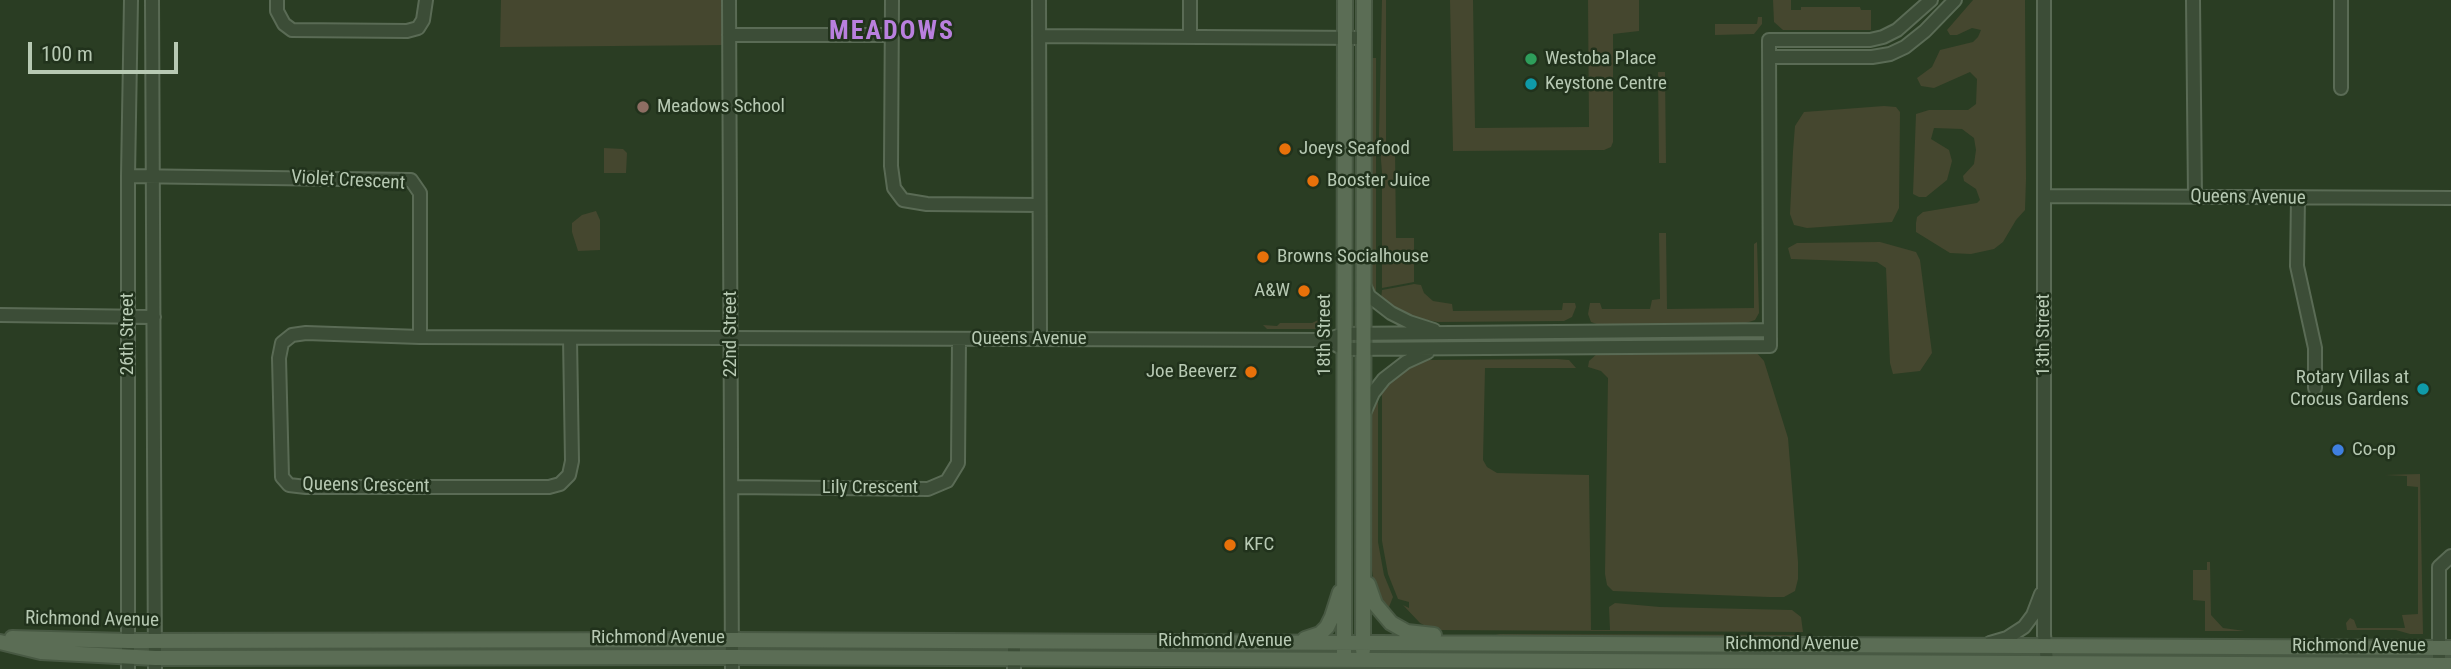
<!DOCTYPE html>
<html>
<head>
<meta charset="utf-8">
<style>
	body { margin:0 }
	#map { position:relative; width:2451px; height:669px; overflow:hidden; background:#2a3d23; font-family:"Roboto Condensed",sans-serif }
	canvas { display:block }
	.scale { position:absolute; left:28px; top:42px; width:150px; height:32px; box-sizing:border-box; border:4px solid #b7c9b3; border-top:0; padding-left:9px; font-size:21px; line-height:24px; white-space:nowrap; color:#b7c9b3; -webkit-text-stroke:5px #21321c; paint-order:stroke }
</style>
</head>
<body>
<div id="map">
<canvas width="2451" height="669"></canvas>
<div class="scale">100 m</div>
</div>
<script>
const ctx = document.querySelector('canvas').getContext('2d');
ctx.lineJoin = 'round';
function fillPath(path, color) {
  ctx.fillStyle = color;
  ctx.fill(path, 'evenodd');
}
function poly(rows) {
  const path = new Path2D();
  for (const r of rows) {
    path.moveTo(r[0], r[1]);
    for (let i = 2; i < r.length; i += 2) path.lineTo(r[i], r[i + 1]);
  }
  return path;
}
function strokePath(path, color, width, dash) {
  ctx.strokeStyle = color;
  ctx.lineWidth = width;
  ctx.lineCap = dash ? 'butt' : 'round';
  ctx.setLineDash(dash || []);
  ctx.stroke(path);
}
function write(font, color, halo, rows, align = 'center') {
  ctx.font = font + ' "Roboto Condensed",sans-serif';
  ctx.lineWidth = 5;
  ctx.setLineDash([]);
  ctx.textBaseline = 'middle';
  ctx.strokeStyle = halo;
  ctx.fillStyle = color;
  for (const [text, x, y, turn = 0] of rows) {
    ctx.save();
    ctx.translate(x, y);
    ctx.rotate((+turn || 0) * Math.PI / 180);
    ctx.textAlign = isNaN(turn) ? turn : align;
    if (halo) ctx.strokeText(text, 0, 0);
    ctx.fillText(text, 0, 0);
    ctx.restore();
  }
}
fillPath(poly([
	[501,0,729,0,729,45,500,47],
	[1382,0,1386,0,1386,147,1395,148,1396,238,1414,238,1414,282,1382,288,1382,172,1379,135],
	[1450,0,1473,0,1475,128,1589,127,1588,0,1639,0,1639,31,1613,34,1613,142,1611,147,1604,150,1453,151],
	[1773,0,1791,0,1791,10,1801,10,1801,7,1860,7,1861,10,1871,10,1871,30,1783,30,1774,22],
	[1973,0,2025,0,2026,179,2025,210,2016,220,2003,242,1994,249,1971,254,1950,253,1916,232,1916,223,1917,217,1923,212,1977,203,1980,200,1976,189,1964,181,1963,176,1974,164,1976,150,1974,138,1962,129,1934,128,1931,139,1949,150,1952,161,1947,180,1926,197,1919,197,1913,194,1916,114,1929,110,1968,110,1976,104,1977,79,1970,72,1934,88,1921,86,1917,78,1932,67,1940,50,1973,42,1978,37,1981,30,1972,28,1957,35,1950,35,1947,30],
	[1758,17,1762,17,1762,24,1754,34,1715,35,1715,24,1757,24],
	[1370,58,1376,58,1376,296,1370,289],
	[1658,72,1665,72,1666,163,1659,163],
	[1884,106,1896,107,1900,112,1899,208,1892,222,1807,228,1794,225,1790,214,1793,151,1795,126,1804,112],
	[604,148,623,149,627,153,626,173,604,173],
	[596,211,600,220,600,250,578,251,572,232,572,223,582,215],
	[1659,233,1666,233,1667,309,1754,308,1754,244,1757,242,1759,313,1755,320,1743,324,1602,326,1591,322,1588,314,1590,303,1600,303,1602,309,1650,309,1652,300,1660,299],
	[1880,242,1916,252,1920,260,1932,353,1920,371,1893,374,1890,363,1886,268,1877,262,1791,259,1788,248,1797,243],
	[1414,284,1421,285,1424,293,1433,301,1452,304,1453,311,1562,310,1563,303,1575,303,1576,307,1572,317,1564,321,1438,322,1411,317,1381,300,1382,290],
	[1320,312,1331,313,1330,324,1323,329,1267,329,1263,325,1277,326,1280,323,1312,323,1318,320],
	[1755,336,1756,339,1753,340,1595,342,1593,339,1593,338],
	[1570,338,1570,342,1379,344,1379,340],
	[1756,352,1764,361,1788,438,1798,562,1798,579,1795,591,1784,597,1769,597,1613,591,1607,585,1605,574,1608,378,1601,371,1588,367,1589,361,1598,353],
	[1557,359,1569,360,1576,368,1485,368,1483,460,1487,467,1497,473,1589,475,1591,630,1610,630,1609,607,1615,603,1660,607,1792,610,1801,617,1803,632,1434,630,1420,623,1403,605,1409,608,1409,602,1398,599,1388,574,1382,541,1382,389,1412,364,1424,360],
	[1378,396,1378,542,1384,575,1393,597,1387,612,1375,589,1369,552,1370,419],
	[2420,474,2423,634,2410,634,2396,630,2347,630,2346,623,2350,618,2354,620,2357,628,2405,628,2402,615,2418,614,2418,487,2407,486,2407,476,2384,475],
	[2207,562,2210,562,2211,615,2223,628,2245,631,2205,631,2205,601,2193,600,2193,570,2207,570],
	[1495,634,1801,635,1800,638,1511,637]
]), '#45472f');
const minor = poly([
	[152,0,155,669],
	[277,0,277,11,284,24,292,30,407,31,418,28,423,20,426,0],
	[729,0,732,669],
	[892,0,891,166,894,188,903,200,927,204,1038,205],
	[1039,0,1040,339],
	[1190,0,1190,37],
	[2044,0,2044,635,2048,669],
	[2193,0,2195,197],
	[2341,0,2341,88],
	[729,35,892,35],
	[1039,36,1363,38],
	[1770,57,1872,57,1890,54,1905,47,1925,31,1955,0],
	[128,176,411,180,420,193,420,337],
	[2044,196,2451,198],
	[2298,198,2297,266,2315,348,2315,388],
	[1364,285,1369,296,1391,313,1409,322,1434,330],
	[0,315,154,317],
	[570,338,572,461,569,475,560,484,549,487,306,487,289,485,282,477,279,358,282,343,292,335,306,333,420,337,1326,340,1344,334,1770,330],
	[1336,345,1344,349,1770,346,1769,40,1870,40,1883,37,1897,30,1931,0],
	[1365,411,1373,393,1384,379,1406,362,1428,352],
	[732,487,928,489,947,481,958,463,959,340],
	[1014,642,1014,669],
	[1990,643,2007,638,2024,627,2033,615,2041,594],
	[2439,665,2439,567,2451,556],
	[128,669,128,176,131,0]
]);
const major = poly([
	[1368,584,1375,604,1391,623,1407,632,1434,635],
	[12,638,128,641,733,640,2451,648],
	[1305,639,1320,634,1327,627,1332,617,1340,592],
	[0,642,41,652,155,658,732,657,2451,665],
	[1363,650,1364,0],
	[1344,653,1345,0]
]);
strokePath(minor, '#5a6b55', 16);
strokePath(major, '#485943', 18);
strokePath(minor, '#3c4d37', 12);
strokePath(major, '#5b6d55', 14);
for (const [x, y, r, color] of [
	[1531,59,7,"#2e9e5b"],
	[1531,84,7,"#0f9aa8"],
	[643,107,7,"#8d6e63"],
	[1285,149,7,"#e8710a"],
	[1313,181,7,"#e8710a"],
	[1263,257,7,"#e8710a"],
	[1304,291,7,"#e8710a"],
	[1251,372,7,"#e8710a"],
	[2423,389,7,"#0f9aa8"],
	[2338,450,7,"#3f7fe0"],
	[1230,545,7,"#e8710a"]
]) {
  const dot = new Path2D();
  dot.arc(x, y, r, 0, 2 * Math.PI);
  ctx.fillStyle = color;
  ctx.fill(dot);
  strokePath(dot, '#21321c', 2.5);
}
write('19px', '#b7c9b3', '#21321c', [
	["Westoba Place",1545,59],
	["Keystone Centre",1545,84],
	["Meadows School",657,107],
	["Joeys Seafood",1299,149],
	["Booster Juice",1327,181],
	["Browns Socialhouse",1277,257],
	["A&W",1290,291,"right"],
	["Joe Beeverz",1237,372,"right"],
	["Rotary Villas at",2409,378,"right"],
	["Crocus Gardens",2409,400,"right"],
	["Co-op",2352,450],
	["KFC",1244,545]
], 'left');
write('19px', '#b7c9b3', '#21321c', [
	["Violet Crescent",348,181,3],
	["Queens Avenue",2248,198,1],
	["26th Street",128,334,-90],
	["22nd Street",731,334,-90],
	["18th Street",1325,335,-90],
	["13th Street",2044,335,-90],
	["Queens Avenue",1029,339],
	["Queens Crescent",366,486,1],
	["Lily Crescent",870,488],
	["Richmond Avenue",92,620,1],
	["Richmond Avenue",658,638],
	["Richmond Avenue",1225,641],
	["Richmond Avenue",1792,644],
	["Richmond Avenue",2359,646]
]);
ctx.letterSpacing = '2px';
write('bold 26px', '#b980de', '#21321c', [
	["MEADOWS",892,32]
]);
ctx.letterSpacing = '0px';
</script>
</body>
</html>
